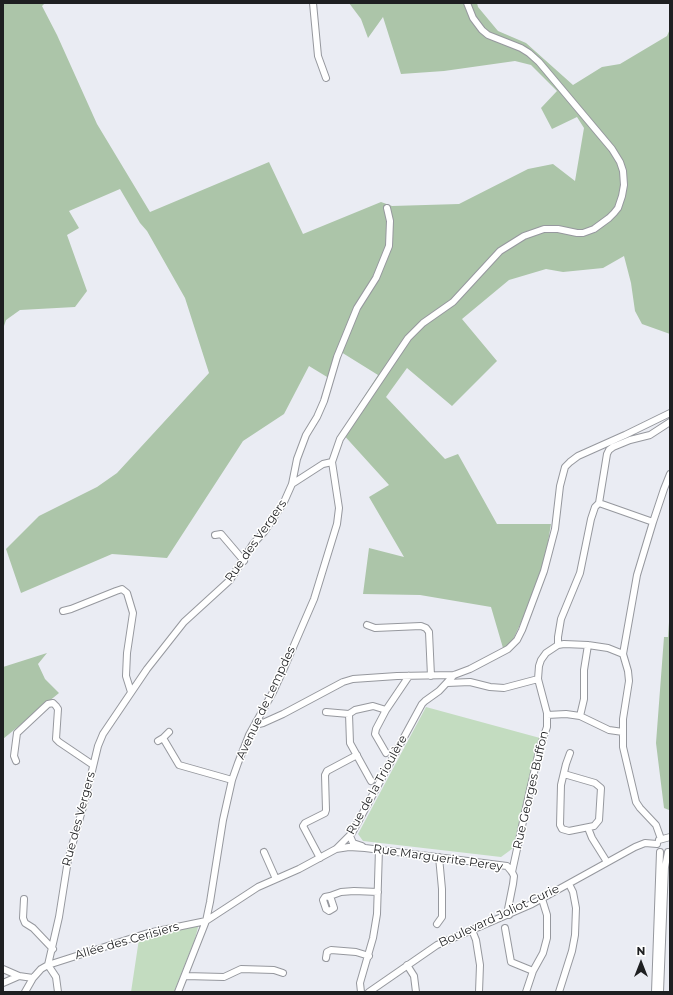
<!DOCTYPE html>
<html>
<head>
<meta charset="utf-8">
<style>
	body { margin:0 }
	#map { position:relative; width:673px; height:995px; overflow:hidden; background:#eaecf3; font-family:Montserrat,sans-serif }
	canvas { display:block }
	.frame { position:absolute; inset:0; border:4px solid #1e1f21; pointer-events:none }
	.north { position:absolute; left:621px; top:943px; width:40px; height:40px; -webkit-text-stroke:3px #fff; paint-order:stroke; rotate:0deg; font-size:11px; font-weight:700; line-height:16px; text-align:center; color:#1e1f21 }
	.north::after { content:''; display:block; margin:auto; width:14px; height:18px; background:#1e1f21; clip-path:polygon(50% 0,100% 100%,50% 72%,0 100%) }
</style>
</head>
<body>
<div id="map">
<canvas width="673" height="995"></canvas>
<div class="frame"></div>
<div class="north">N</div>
</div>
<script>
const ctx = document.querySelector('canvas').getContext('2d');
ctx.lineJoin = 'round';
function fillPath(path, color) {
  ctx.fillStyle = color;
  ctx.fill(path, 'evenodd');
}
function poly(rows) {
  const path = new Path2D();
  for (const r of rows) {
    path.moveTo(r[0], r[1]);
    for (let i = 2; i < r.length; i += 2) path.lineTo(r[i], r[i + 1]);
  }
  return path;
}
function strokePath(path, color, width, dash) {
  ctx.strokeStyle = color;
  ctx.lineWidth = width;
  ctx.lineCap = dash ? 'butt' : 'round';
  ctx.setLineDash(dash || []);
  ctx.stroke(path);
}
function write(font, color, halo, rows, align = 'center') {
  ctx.font = font + ' Montserrat,sans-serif';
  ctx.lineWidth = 3;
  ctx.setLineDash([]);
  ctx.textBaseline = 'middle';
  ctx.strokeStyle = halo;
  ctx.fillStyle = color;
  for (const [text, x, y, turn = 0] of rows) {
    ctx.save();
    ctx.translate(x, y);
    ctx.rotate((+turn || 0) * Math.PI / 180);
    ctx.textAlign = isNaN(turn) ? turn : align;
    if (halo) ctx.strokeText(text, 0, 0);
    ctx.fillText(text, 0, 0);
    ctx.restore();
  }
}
fillPath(poly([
	[426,707,540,738,516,846,501,857,363,841,358,834],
	[196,924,198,927,195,939,174,992,131,992,139,939]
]), '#c3dcc0');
fillPath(poly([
	[3,3,45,3,42,6,57,35,97,124,150,212,269,162,303,234,381,202,392,206,459,204,528,169,553,164,575,181,584,128,577,117,552,129,541,108,557,91,531,65,515,61,444,71,401,74,383,17,368,38,361,19,349,3,477,3,478,7,498,31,526,43,573,85,602,67,620,64,667,36,670,29,670,334,642,324,635,311,631,283,624,256,603,268,563,272,546,269,509,280,462,319,497,361,452,406,407,368,386,397,445,459,458,454,497,524,551,524,546,554,529,605,511,644,503,648,491,607,420,595,363,594,369,548,404,557,369,497,389,485,341,432,378,375,341,352,332,380,309,366,284,414,243,441,167,558,112,554,21,593,6,549,39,516,97,487,117,473,209,373,185,298,147,231,140,223,120,189,69,211,79,228,67,235,87,291,75,307,20,310,6,320,3,329],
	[670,607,670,797,669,810,664,808,656,743,664,637,668,637],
	[47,653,38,664,45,679,59,693,3,739,3,667]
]), '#acc5a9');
const minor = poly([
	[313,3,318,56,326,78],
	[292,484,323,464,332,462],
	[599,503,607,454,609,450,613,447,630,440,650,435,670,422],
	[653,522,664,489,670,474],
	[215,535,221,534,244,561],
	[63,611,71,609,116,591,122,589,127,593,133,613,127,653,126,676,131,692],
	[367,625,375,628,421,626,426,628,429,632,431,676],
	[558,645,558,637,561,619,580,573,591,519,595,507,599,503,653,522,637,575,623,654],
	[447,683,470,682,490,687,504,688,538,679],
	[326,712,349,714],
	[547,715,566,714,580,716,609,730,623,732],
	[580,716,584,699,584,670,588,645],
	[256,722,259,724,263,723,283,714,343,682,353,679,397,676,454,675,470,669,508,649,517,640,522,630,544,571,555,529,560,486,565,467,570,462,578,456,625,435,670,413],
	[163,738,169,732],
	[158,741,163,738,179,765,232,780],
	[386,753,375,734,376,729,386,710,409,676],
	[16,761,14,756,17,733,48,704,53,703,56,706,58,709,56,739,59,742,93,765],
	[564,774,595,783,601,788,599,820,594,826,569,831,562,829,560,825,561,785,566,764,570,753],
	[371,781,350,743,349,714,355,710,373,706,386,710],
	[588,828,592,838,607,862],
	[350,836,353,843,362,846],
	[659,840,670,837],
	[336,849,349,847,365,848,507,866,512,872,514,876,513,884,508,909,509,915],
	[264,852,276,879],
	[320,858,303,826,305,823,325,813,326,810,325,775,327,771,357,755],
	[512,872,529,794,540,747,547,727,547,713,538,679,539,666,541,660,546,653,558,645,564,644,588,645,608,648,623,654,628,671,629,681,623,719,623,747,636,802,640,808,656,825,661,839],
	[330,896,334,908,329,911,326,909,323,900,325,897,330,896,341,892,354,891,378,892],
	[24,899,23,918,25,923,33,928,53,949],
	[437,924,442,917,442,889,439,857],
	[505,928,511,962,533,971],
	[472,930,476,940,480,965,479,992],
	[326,958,327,952,331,950,356,952,369,956],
	[48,965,59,917,68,860,85,800,98,746,103,734,147,669,184,622,230,580,253,544,264,532,284,502,292,484,297,459,306,435,317,417,324,401,337,357,357,308,376,278,389,246,390,221,387,208],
	[48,965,56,977,58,992],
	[407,965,414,976,416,992],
	[3,969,19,976],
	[185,976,224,977,241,969,274,970,283,973],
	[3,983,19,976,33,978],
	[25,992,33,978,41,969,48,965,148,933,206,921,258,887,299,869,336,849,352,833,422,704,425,701,439,691,454,675],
	[178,992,206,921,210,902,223,820,232,780,238,763,249,735,273,692,285,666,314,599,337,524,339,508,332,462,340,439,408,338,423,323,453,302,500,251,524,236,544,229,558,229,577,233,583,233,594,229,609,218,614,213,618,208,622,196,624,185,623,171,620,162,612,149,539,62,529,53,521,48,488,35,482,30,473,18,467,3],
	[361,992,360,983,373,938,377,914,379,849],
	[369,992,437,945,532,904,635,847,645,843,657,844],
	[526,992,533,971,543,953,547,938,547,915,542,899],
	[559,992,572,951,575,935,576,908,573,892,569,884],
	[655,992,660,852],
	[660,992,665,867,668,852]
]);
strokePath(minor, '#96989e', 8);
strokePath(minor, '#fff', 6);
write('12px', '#1e1f21', '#fff', [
	["Rue des Vergers",256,541,-55],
	["Avenue de Lempdes",266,703,-65],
	["Rue de la Trioulère",377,785,-61],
	["Rue Georges Buffon",531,790,-77],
	["Rue des Vergers",79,819,-75],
	["Rue Marguerite Perey",438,858,8],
	["Boulevard Joliot Curie",499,916,-25],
	["Allée des Cerisiers",127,941,-16]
]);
</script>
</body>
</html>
